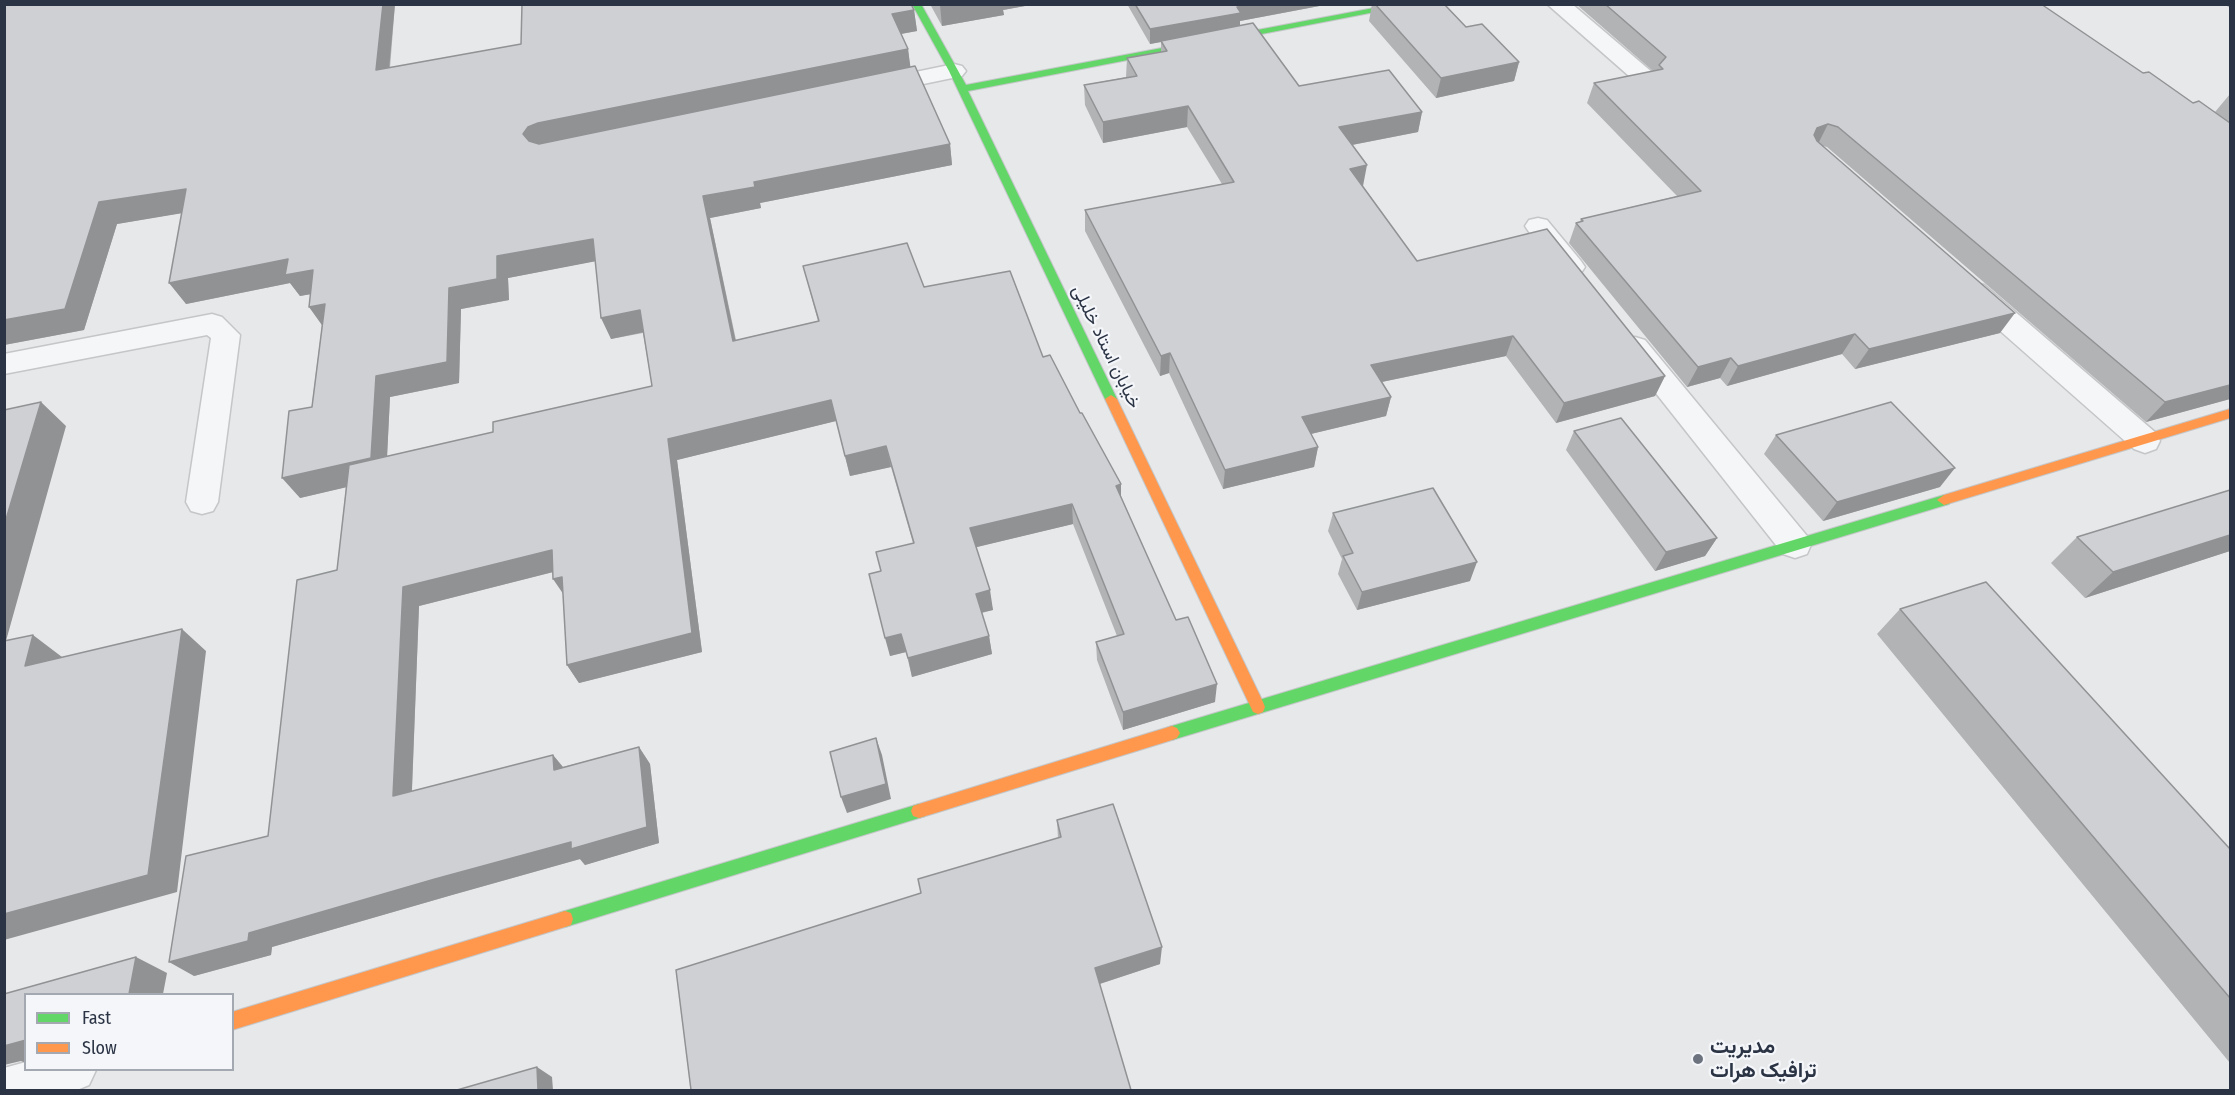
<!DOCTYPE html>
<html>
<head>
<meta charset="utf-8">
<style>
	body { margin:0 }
	#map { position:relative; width:2235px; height:1095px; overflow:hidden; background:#e6e8ea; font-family:"Fira Sans Condensed",sans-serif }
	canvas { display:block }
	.frame { position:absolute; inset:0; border:6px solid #2b3445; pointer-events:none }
	.legend { position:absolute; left:24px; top:993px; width:210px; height:78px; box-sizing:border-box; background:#f4f6f9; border:2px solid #a4a8b1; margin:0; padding:8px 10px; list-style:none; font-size:18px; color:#2b3445 }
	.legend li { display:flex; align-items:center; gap:12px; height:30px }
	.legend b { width:30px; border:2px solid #a4a8b1 }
</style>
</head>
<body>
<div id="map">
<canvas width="2235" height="1095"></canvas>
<div class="frame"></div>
<ul class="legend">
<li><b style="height:8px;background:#63d668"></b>Fast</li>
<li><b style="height:8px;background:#ff974d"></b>Slow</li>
</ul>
</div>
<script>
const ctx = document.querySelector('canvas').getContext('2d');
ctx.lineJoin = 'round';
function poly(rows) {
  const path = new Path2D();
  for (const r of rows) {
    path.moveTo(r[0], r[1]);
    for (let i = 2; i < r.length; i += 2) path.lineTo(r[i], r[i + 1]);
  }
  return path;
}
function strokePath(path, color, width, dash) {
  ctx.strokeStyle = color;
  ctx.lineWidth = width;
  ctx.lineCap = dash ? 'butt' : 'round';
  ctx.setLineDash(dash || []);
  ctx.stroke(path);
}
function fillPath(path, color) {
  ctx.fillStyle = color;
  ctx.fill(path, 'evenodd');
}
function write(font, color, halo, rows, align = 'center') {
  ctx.font = font + ' "Fira Sans Condensed",Vazirmatn,sans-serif';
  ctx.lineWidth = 4.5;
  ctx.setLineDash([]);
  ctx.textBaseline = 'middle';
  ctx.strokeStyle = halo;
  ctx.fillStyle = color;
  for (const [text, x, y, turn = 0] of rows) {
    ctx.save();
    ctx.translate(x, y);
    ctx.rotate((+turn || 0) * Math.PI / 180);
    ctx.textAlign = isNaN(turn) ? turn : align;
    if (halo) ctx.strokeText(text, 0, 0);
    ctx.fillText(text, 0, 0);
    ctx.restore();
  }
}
const street = poly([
	[1547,4,1572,4,1653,73,1657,78,1653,83,1637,83,1547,4],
	[954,64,962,66,966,71,962,76,875,94,867,92,863,87,867,82,954,64],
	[1538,218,1547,220,1581,261,1585,267,1581,273,1571,276,1561,273,1529,232,1525,226,1529,220,1538,218],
	[1974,283,1984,285,2156,433,2160,441,2156,449,2145,453,2134,449,1964,299,1960,292,1964,285,1974,283],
	[212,314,222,317,240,335,218,502,213,511,202,514,191,511,186,502,211,338,207,335,4,374,4,354,212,314],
	[1635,337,1645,340,1807,536,1811,545,1807,554,1795,558,1783,554,1625,354,1621,347,1625,340,1635,337],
	[26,1062,26,1070,96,1070,89,1085,77,1090,4,1090,4,1068,26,1062]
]);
const fast = poly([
	[912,4,921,4,966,85,1395,4,1416,4,968,91,1117,399,1111,403,1105,399,949,71,912,4],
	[1944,495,1951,500,1949,504,1172,740,1167,738,1164,733,1167,728,1172,726,1944,495],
	[919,804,925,806,927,811,925,816,919,818,565,927,559,925,557,919,559,913,565,911,919,804]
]);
const slow = poly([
	[1111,395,1117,399,1263,702,1265,707,1263,712,1258,714,1253,712,1105,399,1111,395],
	[2230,409,2230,418,1944,505,1937,500,1944,495,2230,409],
	[1172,726,1177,728,1180,733,1177,738,1172,740,919,818,913,816,911,811,913,806,919,804,1172,726],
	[565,911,571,913,573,919,571,925,565,927,232,1030,232,1012,565,911]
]);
strokePath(street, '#c4c6c8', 3);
strokePath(fast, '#c4c6c8', 2);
strokePath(slow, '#c4c6c8', 2);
fillPath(street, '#f5f6f7');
fillPath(fast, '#63d668');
fillPath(slow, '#ff974d');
fillPath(poly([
	[4,4,395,4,390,68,914,10,917,31,901,34,908,49,910,67,950,144,952,165,760,203,761,208,710,218,736,340,818,321,803,266,924,287,1043,357,1080,413,1121,484,1121,497,1176,620,1215,702,1123,730,1097,660,1096,642,1117,636,1073,524,976,547,993,610,982,613,989,636,992,654,912,677,906,652,890,656,881,571,913,543,891,467,850,476,836,421,677,460,702,652,579,683,567,665,563,594,553,572,419,606,412,791,553,755,563,767,639,747,650,764,659,843,585,865,580,859,452,895,272,947,271,955,194,976,268,836,337,570,346,487,300,498,322,325,311,294,300,296,290,283,186,304,181,213,117,224,84,330,4,345],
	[595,261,611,339,643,333,652,386,493,432,387,456,390,397,459,383,461,309,509,300,508,278],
	[930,4,1036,4,1003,10,1004,15,942,26],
	[1127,4,1330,4,1240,21,1240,26,1299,86,1422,112,1418,132,1352,145,1363,186,1417,261,1665,376,1655,396,1556,423,1506,356,1382,382,1391,397,1386,416,1311,434,1318,447,1314,467,1223,489,1169,373,1160,376,1085,231,1085,210,1222,184,1187,127,1103,143,1085,105,1084,85,1126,77,1127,58,1161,52,1161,42,1150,44],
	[1372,4,1444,4,1466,27,1519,62,1514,81,1436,98,1369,21],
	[1576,4,2041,4,2143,73,2193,103,2215,112,2230,94,2230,399,2146,422,1827,147,1823,146,2000,333,1855,369,1842,354,1727,386,1720,378,1687,387,1569,243,1576,223,1580,222,1581,219,1677,196,1587,103,1594,83,1653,71],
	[2224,4,2230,4,2230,8],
	[1574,431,1717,538,1705,556,1655,571,1566,450],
	[1776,435,1940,487,1823,521,1764,454],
	[2230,490,2230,551,2085,598,2051,563,2077,537],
	[1333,513,1470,581,1357,610,1338,574,1342,559,1328,531],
	[1900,609,2230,849,2230,1063,1877,634],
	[1057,820,1160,964,1100,984,921,893,1058,838]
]), '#b1b3b5');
fillPath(poly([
	[383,4,395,4,387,91,376,70],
	[943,4,1036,4,1003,10,1004,15,942,26,940,5],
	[1252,4,1330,4,1240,21,1240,27,1150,44,1150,29,1237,7],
	[914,10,917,31,895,35,892,14],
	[908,49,911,71,533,155,523,134,528,127,538,123],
	[1519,62,1514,81,1436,98,1441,78],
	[1188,106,1187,127,1103,143,1103,122],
	[1422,112,1418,132,1336,148,1339,127],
	[1828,124,1818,144,1806,148,1817,128],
	[950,144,952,165,760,203,761,208,710,218,740,362,733,341,703,196,754,182],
	[1367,165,1363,186,1347,189,1350,169],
	[186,189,201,210,117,224,84,330,4,345,4,320,99,202],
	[593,239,602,260,508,278,509,300,461,309,459,383,390,397,386,478,300,498,282,478,376,376,449,288,497,256],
	[288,259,313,270,328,291,300,296,290,283,186,304,169,283],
	[325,304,324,328,309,307],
	[640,310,649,331,611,339,601,318],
	[2015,313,2000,333,1855,369,1869,349],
	[1855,334,1842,354,1727,386,1738,366],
	[1513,336,1506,356,1367,385,1371,365],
	[1170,353,1169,373,1160,376,1161,356],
	[1731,358,1720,378,1687,387,1698,367],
	[1665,376,1655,396,1556,423,1564,403],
	[2230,385,2230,399,2146,422,2165,402],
	[1391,397,1386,416,1298,437,1302,417],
	[831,400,836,421,677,460,702,652,579,683,567,665,668,439],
	[41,402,66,426,4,648,4,526],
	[886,446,891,467,850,476,845,456],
	[1318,447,1314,467,1223,489,1225,470],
	[1955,468,1940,487,1823,521,1837,502],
	[1121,484,1121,505,1116,486],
	[1072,504,1073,524,973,548,970,528],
	[2230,535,2230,551,2085,598,2113,572],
	[1717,538,1705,556,1655,571,1666,552],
	[552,550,565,569,419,606,411,812,393,796,403,587],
	[1477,562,1470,581,1357,610,1362,592],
	[562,577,566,598,553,579],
	[990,590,993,610,979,613,976,594],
	[182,629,206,651,177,892,4,940,4,914],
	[901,634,906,652,890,656,885,638],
	[33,635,62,657,54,687,25,666],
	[989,636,992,654,912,677,908,658],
	[1217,684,1215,702,1123,730,1123,712],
	[876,738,882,755,891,799,847,813,841,797],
	[639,747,650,764,659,843,585,865,580,859,452,895,272,947,271,955,194,976,169,962,249,933],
	[553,755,567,772,554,770],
	[1162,947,1160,964,1096,985,1095,968],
	[136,957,167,973,163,994,129,994],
	[26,1040,26,1063,21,1061,4,1065,4,1046],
	[537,1067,552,1077,553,1090,538,1090]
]), '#909294');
const building = poly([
	[4,4,383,4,376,70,521,44,522,4,911,4,914,10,892,14,908,49,538,123,528,127,523,134,529,141,539,144,915,66,950,144,754,182,755,187,703,196,733,341,819,321,803,266,907,243,924,287,1010,271,1043,357,1050,355,1080,413,1082,413,1121,484,1116,486,1176,620,1188,617,1217,684,1123,712,1096,642,1124,634,1072,504,970,528,990,590,976,594,989,636,908,658,901,634,885,638,869,574,881,571,876,552,914,543,886,446,845,456,831,400,668,439,692,633,567,665,562,577,553,579,552,550,403,587,393,796,553,755,554,770,639,747,647,827,571,849,571,842,435,879,249,933,248,941,169,962,186,856,268,836,297,580,337,570,349,465,493,432,493,422,652,386,640,310,601,318,593,239,497,256,497,279,449,288,447,362,376,376,371,458,282,478,289,411,312,407,325,304,309,307,313,270,285,275,288,259,169,283,186,189,99,202,65,309,4,320,4,4],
	[1135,4,1252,4,1237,7,1241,13,1150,29,1135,4],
	[1375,4,1444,4,1466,27,1482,24,1519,62,1441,78,1375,4],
	[1605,4,2041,4,2143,73,2149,72,2193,103,2199,101,2230,123,2230,385,2165,402,1838,127,1828,124,1817,128,1814,135,1817,141,2015,313,1869,349,1855,334,1738,366,1731,358,1698,367,1576,223,1583,221,1581,219,1701,191,1594,83,1663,69,1659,65,1666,57,1605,4],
	[1253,23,1299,86,1389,70,1422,112,1339,127,1367,165,1350,169,1417,261,1547,229,1665,376,1564,403,1513,336,1371,365,1391,397,1302,417,1318,447,1225,470,1170,353,1161,356,1085,210,1234,182,1188,106,1103,122,1084,85,1137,76,1127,58,1167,51,1161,41,1253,23],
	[41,402,4,526,4,410,41,402],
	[1891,402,1955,468,1837,502,1776,435,1891,402],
	[1621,418,1717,538,1666,552,1574,431,1621,418],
	[1433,488,1477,562,1362,592,1343,556,1353,553,1333,513,1433,488],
	[2230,490,2230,535,2113,572,2077,537,2230,490],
	[1986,582,2230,849,2230,998,1900,609,1986,582],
	[182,629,148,875,4,914,4,641,33,635,25,666,182,629],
	[876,738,886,784,841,797,830,752,876,738],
	[1113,804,1162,947,1095,968,1131,1090,691,1090,676,970,921,893,918,879,1061,837,1057,820,1113,804],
	[136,957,129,994,26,994,26,1040,4,1046,4,994,136,957],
	[537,1067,538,1090,457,1090,537,1067]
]);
fillPath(building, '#ced0d3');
strokePath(building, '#909294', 1.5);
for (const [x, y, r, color] of [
	[1698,1059,6,"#6c737f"]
]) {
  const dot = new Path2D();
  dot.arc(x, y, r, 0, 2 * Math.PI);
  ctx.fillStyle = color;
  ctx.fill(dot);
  strokePath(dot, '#f4f6f9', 2);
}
write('18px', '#2b3445', '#f4f6f9', [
	["خیابان استاد خلیلی",1106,347,64]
]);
write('bold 21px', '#2b3445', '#f4f6f9', [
	["مدیریت",1710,1047],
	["ترافیک هرات",1710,1071]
], 'left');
</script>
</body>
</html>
